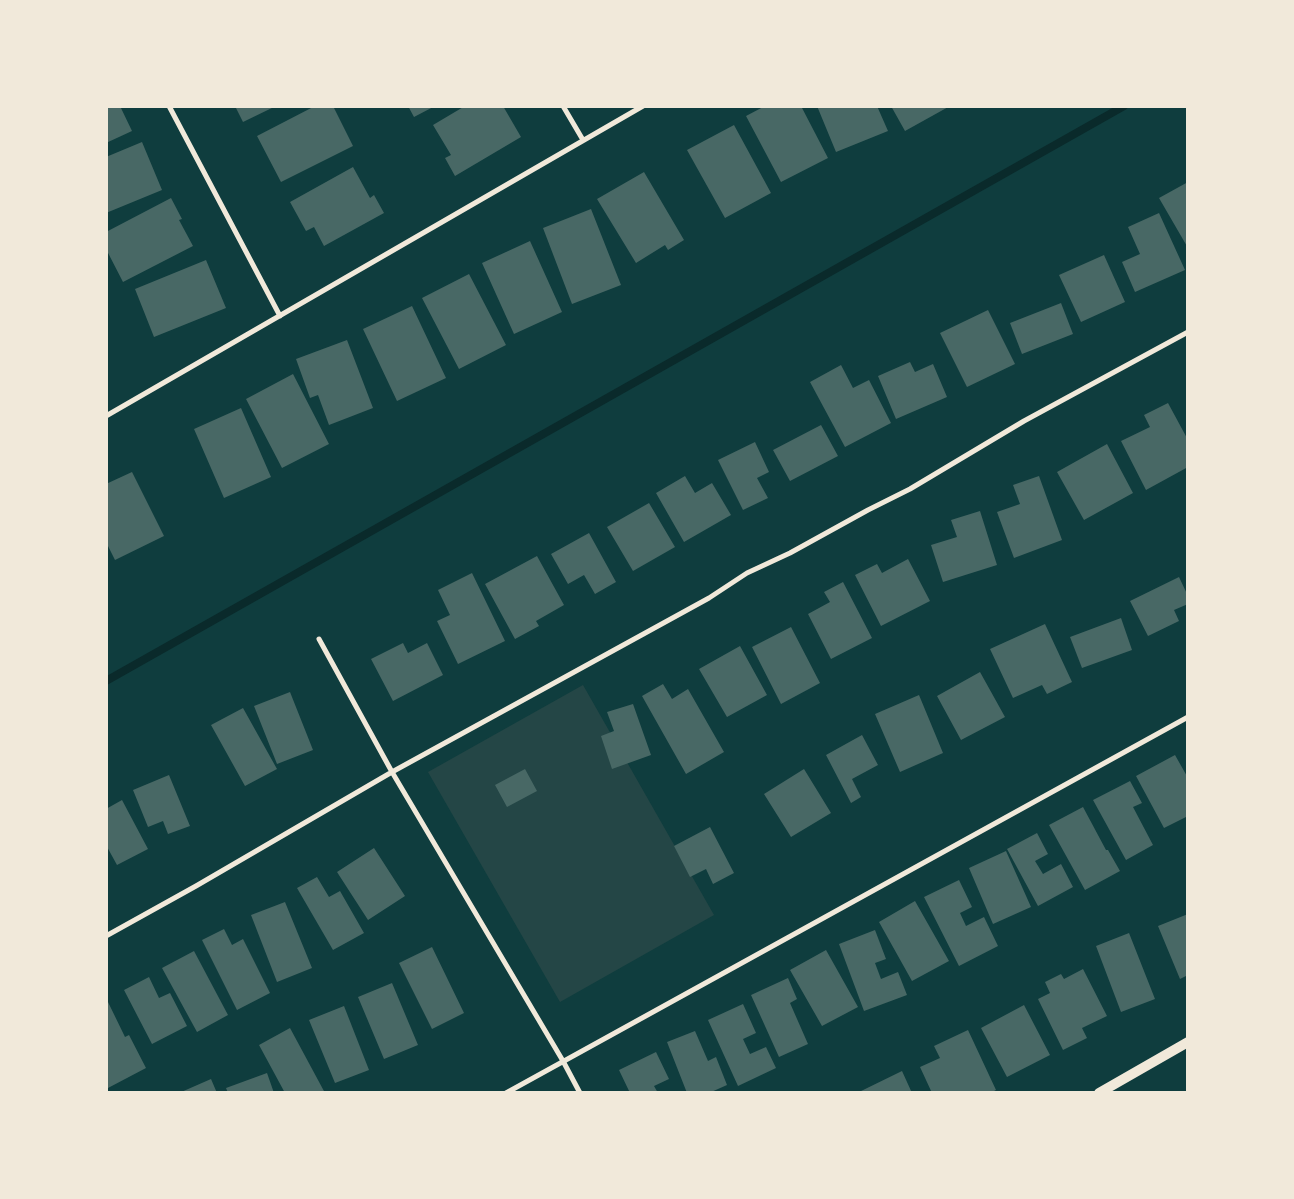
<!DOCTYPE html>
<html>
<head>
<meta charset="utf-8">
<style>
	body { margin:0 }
	#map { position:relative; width:1294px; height:1199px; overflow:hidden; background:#0f3d3e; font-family:Inter,sans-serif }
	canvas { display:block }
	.frame { position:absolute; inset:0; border:108px solid #f1e9da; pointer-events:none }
</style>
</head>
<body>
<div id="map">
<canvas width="1294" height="1199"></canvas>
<div class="frame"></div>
</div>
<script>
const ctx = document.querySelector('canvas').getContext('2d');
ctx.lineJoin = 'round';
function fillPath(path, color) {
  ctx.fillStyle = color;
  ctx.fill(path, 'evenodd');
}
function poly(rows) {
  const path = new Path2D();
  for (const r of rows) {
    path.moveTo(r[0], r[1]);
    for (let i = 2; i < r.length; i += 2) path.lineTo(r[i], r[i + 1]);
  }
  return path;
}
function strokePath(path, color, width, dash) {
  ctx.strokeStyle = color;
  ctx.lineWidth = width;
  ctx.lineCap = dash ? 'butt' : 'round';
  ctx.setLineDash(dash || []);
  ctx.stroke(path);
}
fillPath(poly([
	[583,685,714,915,560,1002,428,772]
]), '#244646');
strokePath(poly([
	[106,681,1124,106]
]), '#0a2a2b', 8);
fillPath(poly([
	[106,106,120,106,132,131,106,143],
	[235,106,276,106,243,122],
	[315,106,333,106,353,146,281,182,257,136],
	[408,106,435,106,414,117],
	[465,106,503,106,521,137,455,176,445,158,451,155,433,125],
	[765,106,801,106,828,158,781,182,746,116],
	[817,106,877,106,888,131,836,152],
	[891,106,950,106,905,131],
	[734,125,771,193,725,218,687,150],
	[142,142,162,190,106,213,106,157],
	[353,167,370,198,374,195,384,213,324,246,314,227,306,231,290,202],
	[644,172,684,240,668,250,665,245,636,263,597,199],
	[1188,182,1188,248,1159,198],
	[171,198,182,219,179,220,193,246,123,282,106,249,106,232],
	[591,209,621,285,572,304,543,228],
	[1159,213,1185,270,1135,292,1122,262,1140,254,1128,227],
	[530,241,562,312,514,334,482,263],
	[1104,255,1125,302,1081,322,1059,275],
	[206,260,226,308,154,337,135,289],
	[469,274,506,345,459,369,422,298],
	[1061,303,1073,334,1022,354,1010,323],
	[412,306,446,378,397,401,363,329],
	[988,310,1015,364,967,387,940,333],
	[347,340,373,408,329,425,318,395,310,398,296,359],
	[910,362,915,372,933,364,947,397,896,419,878,376],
	[841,365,853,388,869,380,891,423,845,447,810,382],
	[293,374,329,444,282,468,246,399],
	[1168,403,1188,440,1188,467,1146,490,1121,441,1150,427,1144,415],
	[241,408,271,477,224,498,194,429],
	[821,425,838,456,790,481,773,450],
	[755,442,769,472,757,478,768,498,743,510,718,460],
	[1107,444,1133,493,1084,520,1057,472],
	[132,472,164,536,115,560,106,542,106,484],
	[685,476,695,493,712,483,731,515,684,542,656,493],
	[1039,476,1062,540,1014,558,997,512,1020,504,1013,485],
	[649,503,675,547,633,571,607,527],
	[980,511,997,565,943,582,931,545,957,537,951,520],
	[589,533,616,582,595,594,584,575,568,584,551,554],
	[537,556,564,605,536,621,539,626,515,639,485,584],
	[908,559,930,601,881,626,855,575,877,564,882,573],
	[472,573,505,641,458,664,437,621,450,615,438,590],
	[1179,577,1188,596,1188,604,1174,610,1179,621,1148,636,1130,601],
	[843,582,872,638,831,659,808,614,830,602,824,592],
	[1121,618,1132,650,1082,668,1070,637],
	[1045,624,1072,682,1047,694,1042,685,1013,698,990,649],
	[791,627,820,683,781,704,752,647],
	[403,643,408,653,427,643,443,675,393,701,371,659],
	[740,646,767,695,727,717,699,669],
	[980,672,1005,717,961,740,937,696],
	[663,684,672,699,688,689,724,752,686,774,642,696],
	[290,692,313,750,277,764,254,706],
	[919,695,943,753,900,772,875,714],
	[633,704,651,755,612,769,601,736,614,731,607,712],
	[243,708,277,769,245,786,211,725],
	[862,735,878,765,852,779,861,797,851,803,826,755],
	[1175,755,1188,778,1188,816,1164,828,1136,776],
	[525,769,537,791,507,807,495,785],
	[804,769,831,813,791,837,764,794],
	[169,775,190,826,168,834,163,821,148,827,133,790],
	[1130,781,1142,803,1133,807,1153,845,1126,860,1093,800],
	[122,800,148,849,117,865,106,845,106,809],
	[1083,807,1106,850,1108,850,1120,871,1085,890,1049,825],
	[710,827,734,873,713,884,706,869,690,877,674,846],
	[1037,833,1048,854,1035,861,1043,874,1061,864,1073,887,1038,906,1007,849],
	[374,848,405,896,368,920,337,872],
	[1006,851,1031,907,993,924,969,868],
	[317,877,329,897,340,891,364,933,333,950,297,888],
	[959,880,972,907,960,913,966,926,984,917,998,946,959,966,924,897],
	[915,901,949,961,912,981,879,922],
	[285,902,312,968,277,982,251,915],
	[1188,914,1188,975,1180,979,1158,926],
	[224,929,232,945,243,939,270,993,237,1010,202,940],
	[875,930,886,959,875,963,881,979,898,972,907,995,864,1011,839,944],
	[1129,933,1155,999,1121,1012,1096,946],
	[432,947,464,1013,432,1029,399,963],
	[826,950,858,1007,822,1026,790,970],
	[194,951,228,1015,197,1032,162,968],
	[1083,969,1107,1016,1082,1028,1087,1038,1063,1050,1038,999,1050,993,1045,982,1061,974,1064,979],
	[149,977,159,998,170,993,187,1026,152,1044,124,990],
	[788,978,797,999,790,1003,808,1044,779,1057,751,995],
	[392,983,418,1045,384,1059,358,997],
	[108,1002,125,1037,129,1035,146,1068,108,1088,106,1084,106,1003],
	[743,1004,756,1033,743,1039,750,1054,766,1047,776,1068,738,1086,708,1020],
	[1024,1005,1050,1055,1007,1077,981,1028],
	[344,1006,369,1070,335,1083,309,1020],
	[290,1028,325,1093,285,1093,259,1045],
	[968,1030,996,1090,990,1093,932,1093,920,1067,940,1058,934,1046],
	[695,1031,708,1061,716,1057,727,1085,709,1093,687,1093,667,1042],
	[656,1052,669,1079,654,1086,658,1093,630,1093,619,1070],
	[902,1071,912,1093,857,1093],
	[267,1073,274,1093,228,1093,226,1088],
	[211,1079,217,1093,179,1093]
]), '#486865');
strokePath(poly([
	[169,106,280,316],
	[563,106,583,140],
	[106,416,643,106],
	[319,639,392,772,563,1061,580,1093],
	[106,936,196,886,392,772,709,598,747,573,790,553,868,510,910,489,1024,421,1188,332],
	[506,1093,1188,717]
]), '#f1e9da', 5);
strokePath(poly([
	[1099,1093,1188,1042]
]), '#f1e9da', 10);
</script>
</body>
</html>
